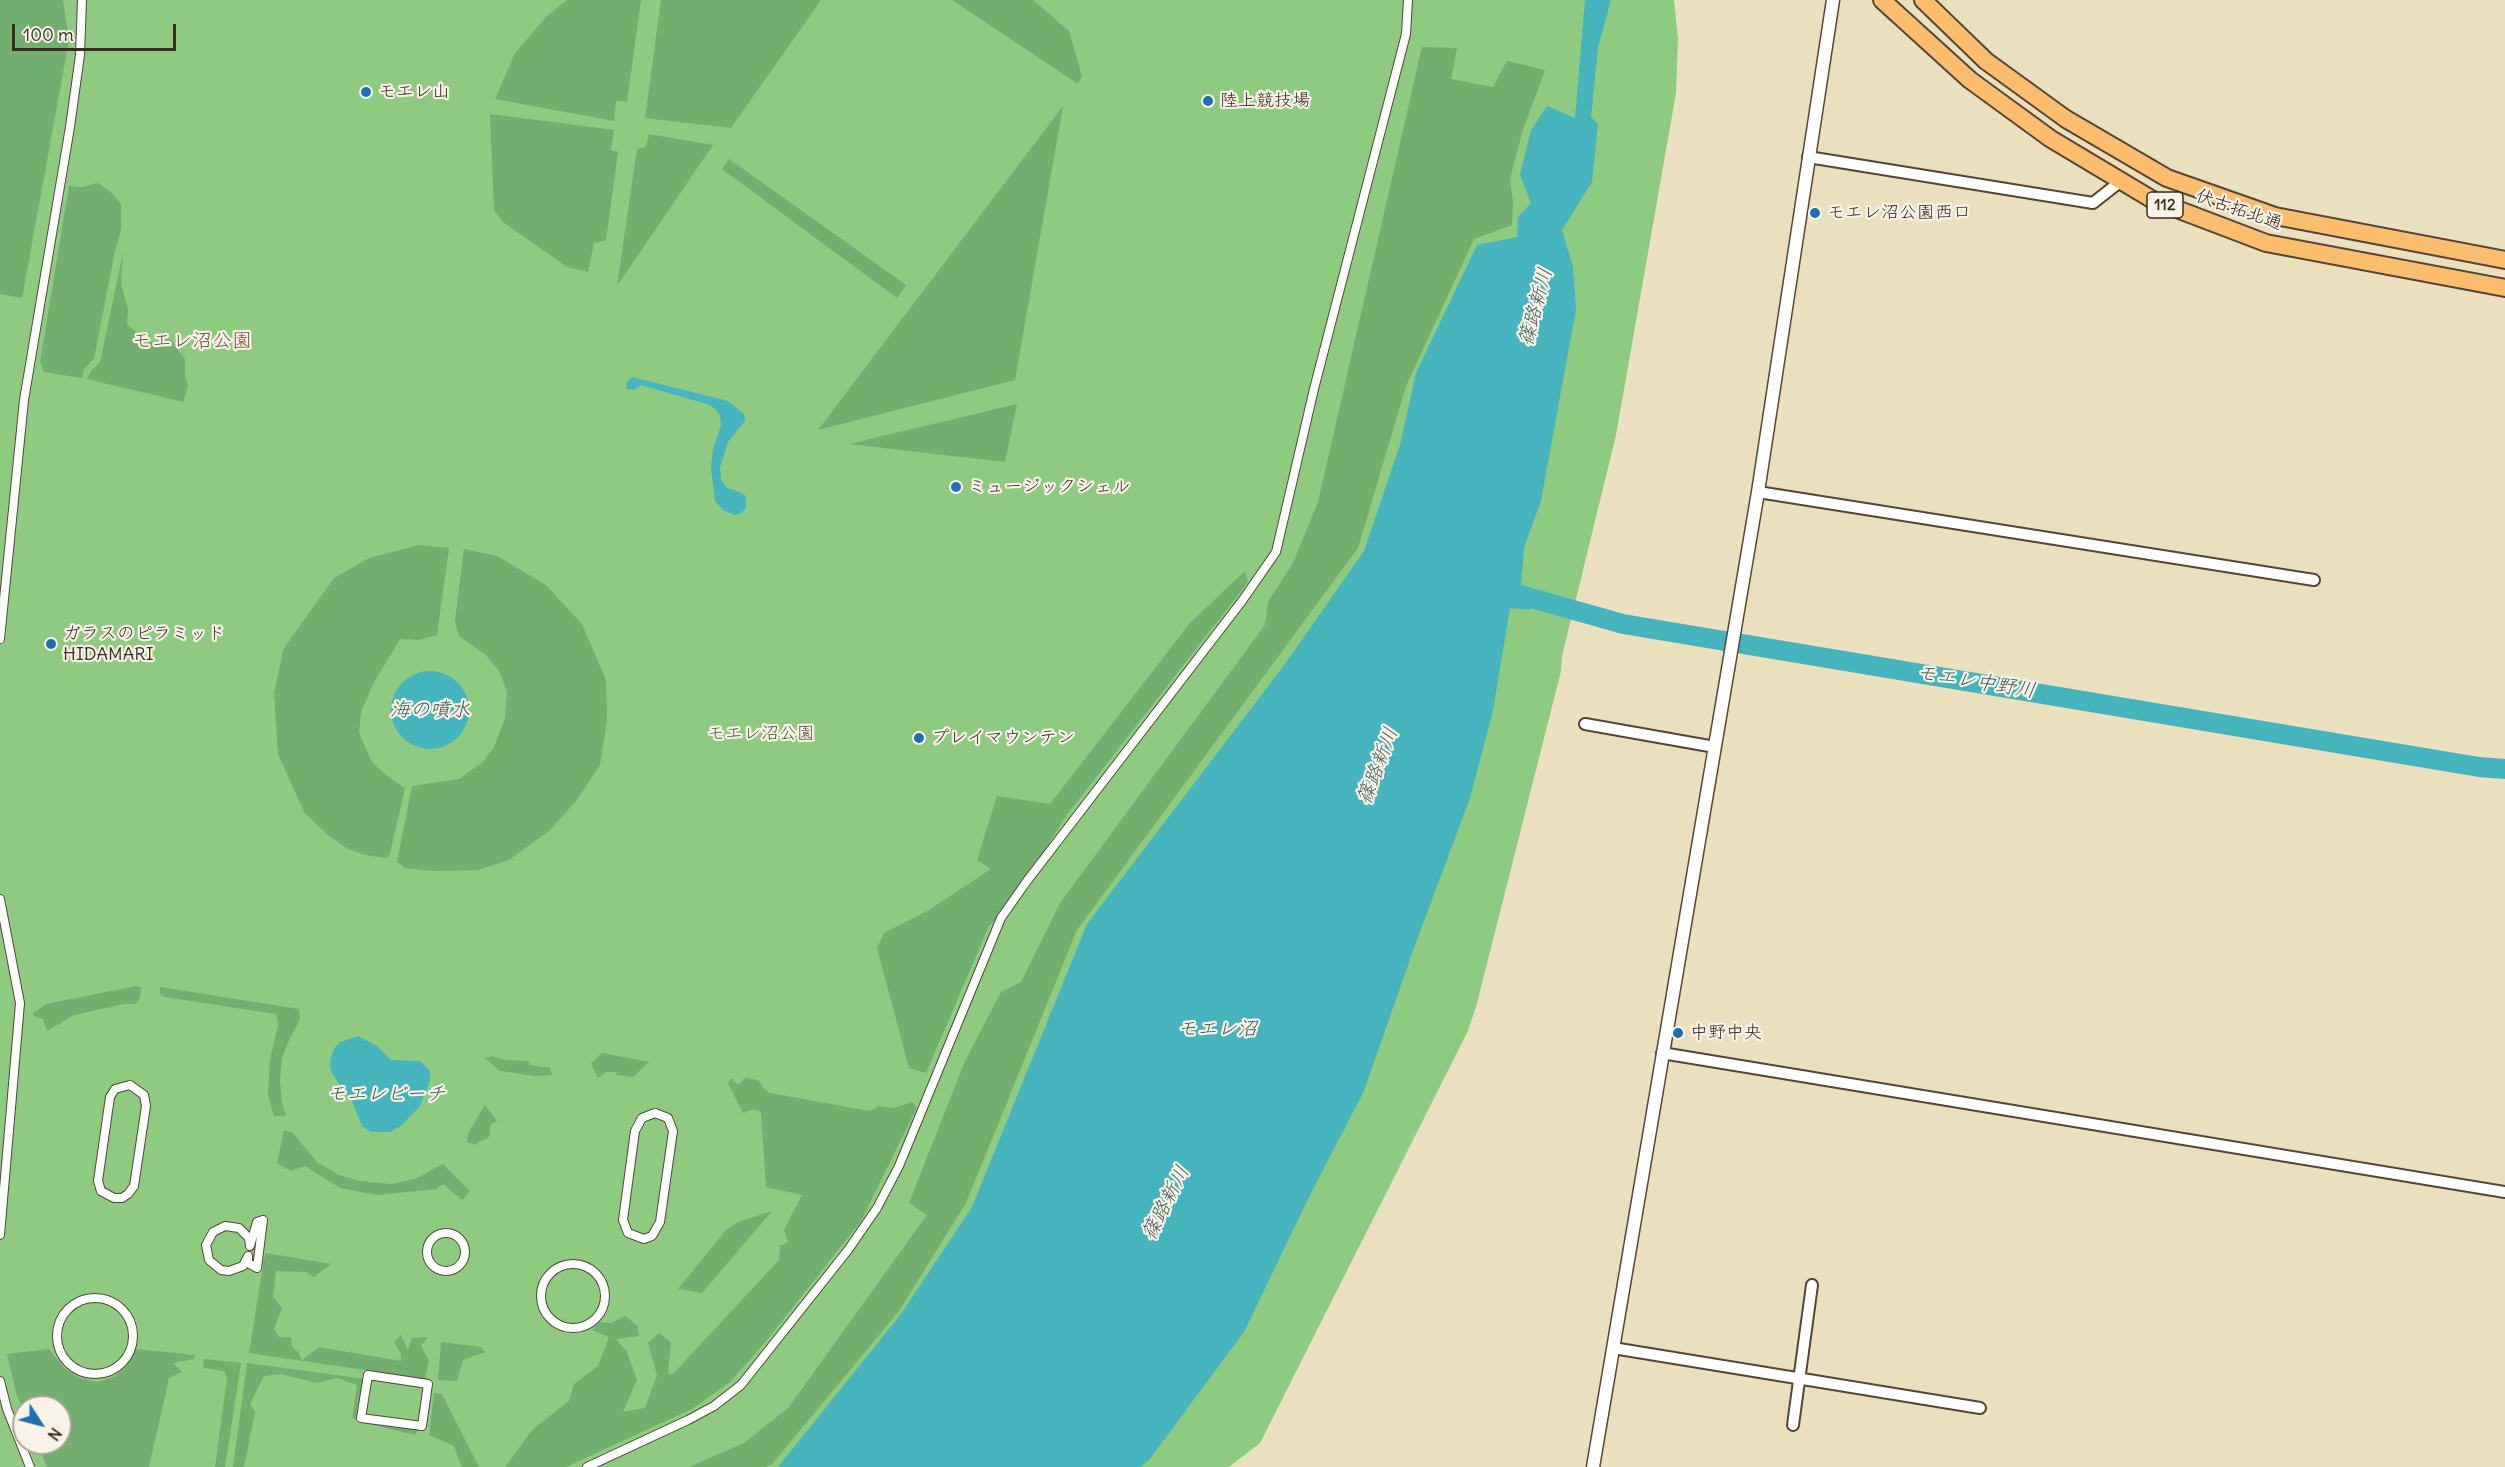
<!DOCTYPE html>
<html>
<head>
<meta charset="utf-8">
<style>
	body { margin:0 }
	#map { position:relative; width:2505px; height:1467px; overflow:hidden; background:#eae0bd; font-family:Delius,sans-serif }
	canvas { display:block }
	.north { position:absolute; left:12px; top:1395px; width:60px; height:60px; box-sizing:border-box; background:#f7f3e8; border:2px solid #aca397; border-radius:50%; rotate:126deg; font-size:16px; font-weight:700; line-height:24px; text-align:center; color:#3b2a1e }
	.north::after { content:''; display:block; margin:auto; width:21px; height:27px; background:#1f6fb2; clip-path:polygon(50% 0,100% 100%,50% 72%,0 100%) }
	.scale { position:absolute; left:12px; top:24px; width:164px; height:27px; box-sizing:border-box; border:3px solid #3b2a1e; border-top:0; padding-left:8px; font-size:18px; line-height:21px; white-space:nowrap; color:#3b2a1e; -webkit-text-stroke:4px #f7f3e8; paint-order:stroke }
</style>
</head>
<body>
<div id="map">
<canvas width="2505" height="1467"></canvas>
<div class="north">N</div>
<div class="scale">100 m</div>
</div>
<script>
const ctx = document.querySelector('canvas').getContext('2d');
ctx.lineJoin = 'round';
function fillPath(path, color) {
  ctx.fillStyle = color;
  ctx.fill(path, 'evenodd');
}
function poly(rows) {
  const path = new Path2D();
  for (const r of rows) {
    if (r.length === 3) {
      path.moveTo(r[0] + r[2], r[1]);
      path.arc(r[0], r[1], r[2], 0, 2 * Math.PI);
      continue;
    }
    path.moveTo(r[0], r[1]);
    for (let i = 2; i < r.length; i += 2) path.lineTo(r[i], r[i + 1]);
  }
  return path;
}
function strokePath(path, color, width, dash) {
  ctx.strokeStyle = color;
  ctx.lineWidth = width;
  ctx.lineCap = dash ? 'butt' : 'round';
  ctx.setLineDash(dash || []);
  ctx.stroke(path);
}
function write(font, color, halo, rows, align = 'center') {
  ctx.font = font + ' Delius,"Klee One",sans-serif';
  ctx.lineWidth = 4.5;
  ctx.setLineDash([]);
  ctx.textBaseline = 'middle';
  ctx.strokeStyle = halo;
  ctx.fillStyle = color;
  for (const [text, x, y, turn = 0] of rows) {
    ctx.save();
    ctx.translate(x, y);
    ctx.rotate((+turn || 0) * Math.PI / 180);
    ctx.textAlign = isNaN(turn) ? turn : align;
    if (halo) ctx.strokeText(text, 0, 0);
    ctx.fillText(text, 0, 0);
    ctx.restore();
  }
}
fillPath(poly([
	[0,0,1674,0,1678,39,1676,93,1616,435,1562,656,1561,671,1476,1007,1467,1033,1260,1443,1229,1467,0,1467],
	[24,1407,60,1407,60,1443,24,1443]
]), '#8eca7f');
fillPath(poly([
	[0,0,63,0,69,40,22,298,0,294],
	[567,0,641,0,627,102,616,101,614,121,495,99,515,53,547,16],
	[661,0,821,0,731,128,645,118],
	[952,0,1033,0,1069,31,1082,76,1078,84],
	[1422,47,1457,48,1451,79,1493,87,1507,61,1545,70,1522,133,1510,179,1513,201,1512,225,1474,239,1406,386,1358,548,1077,930,966,1203,899,1311,772,1464,765,1467,689,1467,744,1443,788,1408,927,1215,909,1203,965,1061,1001,992,1021,982,1060,903,1265,625,1268,602,1293,563,1318,502],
	[1063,106,1015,380,818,430],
	[490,114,614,130,611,150,618,152,606,240,594,243,588,272,567,267,503,222,494,210],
	[649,134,713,145,617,286,637,149,646,147],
	[729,159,906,285,897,298,722,169],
	[98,183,111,192,121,204,121,230,115,251,94,359,84,369,82,378,44,372,40,362,69,186,82,187],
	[123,253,121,284,128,309,127,325,151,342,170,339,185,359,185,374,188,387,183,402,87,379,91,371,100,362],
	[1017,404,1005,462,849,444],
	[419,545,449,548,437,635,419,640,400,639,373,684,361,712,359,733,372,762,387,776,405,788,390,854,386,858,366,855,348,849,329,836,304,812,278,754,274,693,284,648,334,578,369,558],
	[464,549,497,556,546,585,582,624,606,680,607,719,600,765,576,801,550,830,509,860,478,870,434,871,405,868,397,862,412,786,459,779,483,762,494,747,505,718,507,691,499,671,486,655,459,636,455,621],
	[1245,571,1248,582,1066,816,1007,910,989,926,926,1073,909,1068,877,948,884,933,929,910,991,869,977,860,997,796,1050,804,1190,623],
	[136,986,141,987,140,997,136,1004,124,1004,74,1015,47,1031,43,1019,34,1016,33,1013,46,1004],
	[160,987,299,1009,300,1020,290,1038,282,1058,280,1080,282,1103,286,1116,274,1116,268,1095,270,1059,278,1025,276,1014,165,997,160,994],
	[602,1053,649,1062,633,1077,616,1075,617,1072,606,1072,598,1078,591,1064],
	[492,1056,506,1060,528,1061,530,1065,550,1068,552,1075,535,1076,500,1071,485,1058],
	[746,1077,759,1081,763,1088,770,1093,870,1111,879,1106,894,1108,912,1102,917,1107,861,1221,767,1340,730,1382,692,1409,566,1467,505,1467,533,1429,569,1401,574,1384,598,1366,609,1337,592,1330,600,1322,611,1323,625,1316,638,1326,639,1336,616,1339,627,1352,637,1380,623,1412,645,1408,657,1375,648,1343,659,1333,671,1342,668,1373,672,1375,779,1260,780,1246,788,1242,784,1230,802,1195,766,1187,761,1112,754,1109,743,1113,728,1083,731,1078,738,1085],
	[485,1105,497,1121,490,1125,490,1135,486,1139,478,1142,477,1145,467,1142,468,1133],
	[284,1130,293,1133,318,1163,339,1175,359,1181,391,1184,415,1179,443,1164,470,1191,462,1200,443,1184,436,1189,377,1195,340,1188,305,1166,291,1171,277,1163],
	[772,1211,702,1293,678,1289,726,1230,738,1222],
	[265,1253,331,1264,314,1277,306,1272,276,1271,273,1297,282,1308,274,1329,280,1338,291,1337,292,1347,298,1352,302,1360,319,1347,401,1361,401,1354,394,1342,401,1335,408,1350,412,1338,428,1337,421,1346,429,1360,425,1379,249,1353],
	[441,1342,481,1347,485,1352,463,1360,457,1381,438,1380],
	[49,1349,64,1368,79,1378,97,1382,114,1377,127,1366,135,1349,195,1355,194,1359,173,1363,182,1372,169,1378,149,1467,47,1467,37,1443,60,1443,60,1407,24,1407,24,1413,16,1393,7,1354],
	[204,1359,241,1363,225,1467,215,1467,227,1378,224,1371,203,1368],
	[247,1363,365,1379,359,1419,418,1429,415,1435,361,1422,352,1418,357,1385,337,1378,317,1383,281,1374,264,1376,250,1404,255,1412,244,1467,233,1467],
	[434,1393,442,1394,479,1467,462,1467,454,1446,429,1435]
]), '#72ae6e');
fillPath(poly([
	[1585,0,1611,0,1598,48,1591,117,1598,124,1592,182,1562,230,1573,267,1576,309,1541,501,1524,548,1521,586,1537,590,1530,610,1510,608,1493,711,1470,798,1415,945,1364,1091,1310,1195,1244,1332,1149,1460,1140,1467,778,1467,901,1314,972,1207,1087,924,1285,664,1364,551,1400,445,1416,373,1477,245,1517,237,1518,217,1531,203,1520,175,1531,130,1547,106,1575,118],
	[632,377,728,401,744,414,745,421,728,442,720,467,721,479,727,488,742,493,746,497,746,508,740,514,734,515,723,510,715,501,711,467,713,449,721,425,720,416,716,410,710,405,641,385,634,390,626,389,627,382],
	[430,710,39],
	[358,1036,377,1046,391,1060,420,1061,430,1071,430,1081,420,1106,401,1126,390,1132,371,1132,362,1126,352,1101,331,1072,330,1060,334,1049,340,1042]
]), '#45b4bd');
strokePath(poly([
	[1510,592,1623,624,2479,767,2505,769]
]), '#45b4bd', 20);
const pedestrian = poly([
	[0,639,24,400,70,127,80,55,82,0],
	[0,899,20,1003,0,1235],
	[130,1085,144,1095,146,1106,134,1186,128,1194,122,1198,114,1198,101,1191,98,1181,110,1097,115,1089,130,1085],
	[655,1113,668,1118,673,1131,660,1222,652,1236,644,1239,628,1233,623,1220,635,1131,642,1118,655,1113],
	[263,1220,257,1268,248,1263,248,1256,243,1266,229,1271,221,1270,209,1260,206,1245,213,1232,225,1226,239,1228,249,1238,250,1246,257,1222,263,1220],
	[446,1252,19],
	[573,1296,32],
	[95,1336,38],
	[368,1375,428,1384,422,1426,361,1418,368,1375],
	[0,1381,7,1409,30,1467],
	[587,1467,688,1420,714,1406,741,1385,848,1250,877,1208,899,1166,1001,918,1027,881,1242,601,1276,552,1314,389,1406,34,1408,0]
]);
const minor = poly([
	[1808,157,2093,203,2121,181],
	[1758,492,2314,580],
	[1585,724,1715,747],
	[1662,1053,2505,1192],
	[1613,1348,1980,1408],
	[1793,1425,1812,1285]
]);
const tertiary = poly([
	[1593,1467,1758,492,1833,0]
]);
const primary = poly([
	[1882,0,1970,80,2051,139,2153,200,2266,243,2505,288],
	[1923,0,1986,61,2066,119,2167,178,2275,216,2505,260]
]);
strokePath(pedestrian, '#554536', 10);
strokePath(minor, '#554536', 14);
strokePath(tertiary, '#554536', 15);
strokePath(primary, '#554536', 20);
strokePath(pedestrian, '#fff', 8);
strokePath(minor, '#fff', 10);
strokePath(tertiary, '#fff', 12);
strokePath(primary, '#fcbd6f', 16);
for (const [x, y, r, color] of [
	[366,92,6,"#1f6fb2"],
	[1208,101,6,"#1f6fb2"],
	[1815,213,6,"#1f6fb2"],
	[956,487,6,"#1f6fb2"],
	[51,644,6,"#1f6fb2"],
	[919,738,6,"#1f6fb2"],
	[1678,1033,6,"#1f6fb2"]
]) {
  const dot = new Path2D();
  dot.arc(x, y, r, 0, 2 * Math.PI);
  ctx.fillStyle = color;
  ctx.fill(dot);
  strokePath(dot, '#f7f3e8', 2);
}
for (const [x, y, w] of [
	[2165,205,36]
]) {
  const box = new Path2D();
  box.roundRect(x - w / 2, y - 13, w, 26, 4.5);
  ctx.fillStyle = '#f7f3e8';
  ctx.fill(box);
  strokePath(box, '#3b2a1e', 1.5);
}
write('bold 16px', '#3b2a1e', null, [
	["112",2165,205]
]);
write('18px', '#3b2a1e', '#f7f3e8', [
	["モエレ山",378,92],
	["陸上競技場",1220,101],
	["モエレ沼公園西口",1827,213],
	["ミュージックシェル",968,487],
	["ガラスのピラミッド",63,634],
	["HIDAMARI",63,655],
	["プレイマウンテン",931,738],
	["中野中央",1690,1033]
], 'left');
write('18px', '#3b2a1e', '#f7f3e8', [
	["伏古拓北通",2239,210,19]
]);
write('18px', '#545a3b', '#f7f3e8', [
	["モエレ沼公園",761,734]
]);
write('italic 20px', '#3e5a56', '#f7f3e8', [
	["篠路新川",1536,307,-75],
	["モエレ中野川",1976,682,9],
	["海の噴水",430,710],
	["篠路新川",1378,766,-69],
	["モエレ沼",1217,1029],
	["モエレビーチ",386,1094],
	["篠路新川",1166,1203,-63]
]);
write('20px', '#76503c', '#f7f3e8', [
	["モエレ沼公園",192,341]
]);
</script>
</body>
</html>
